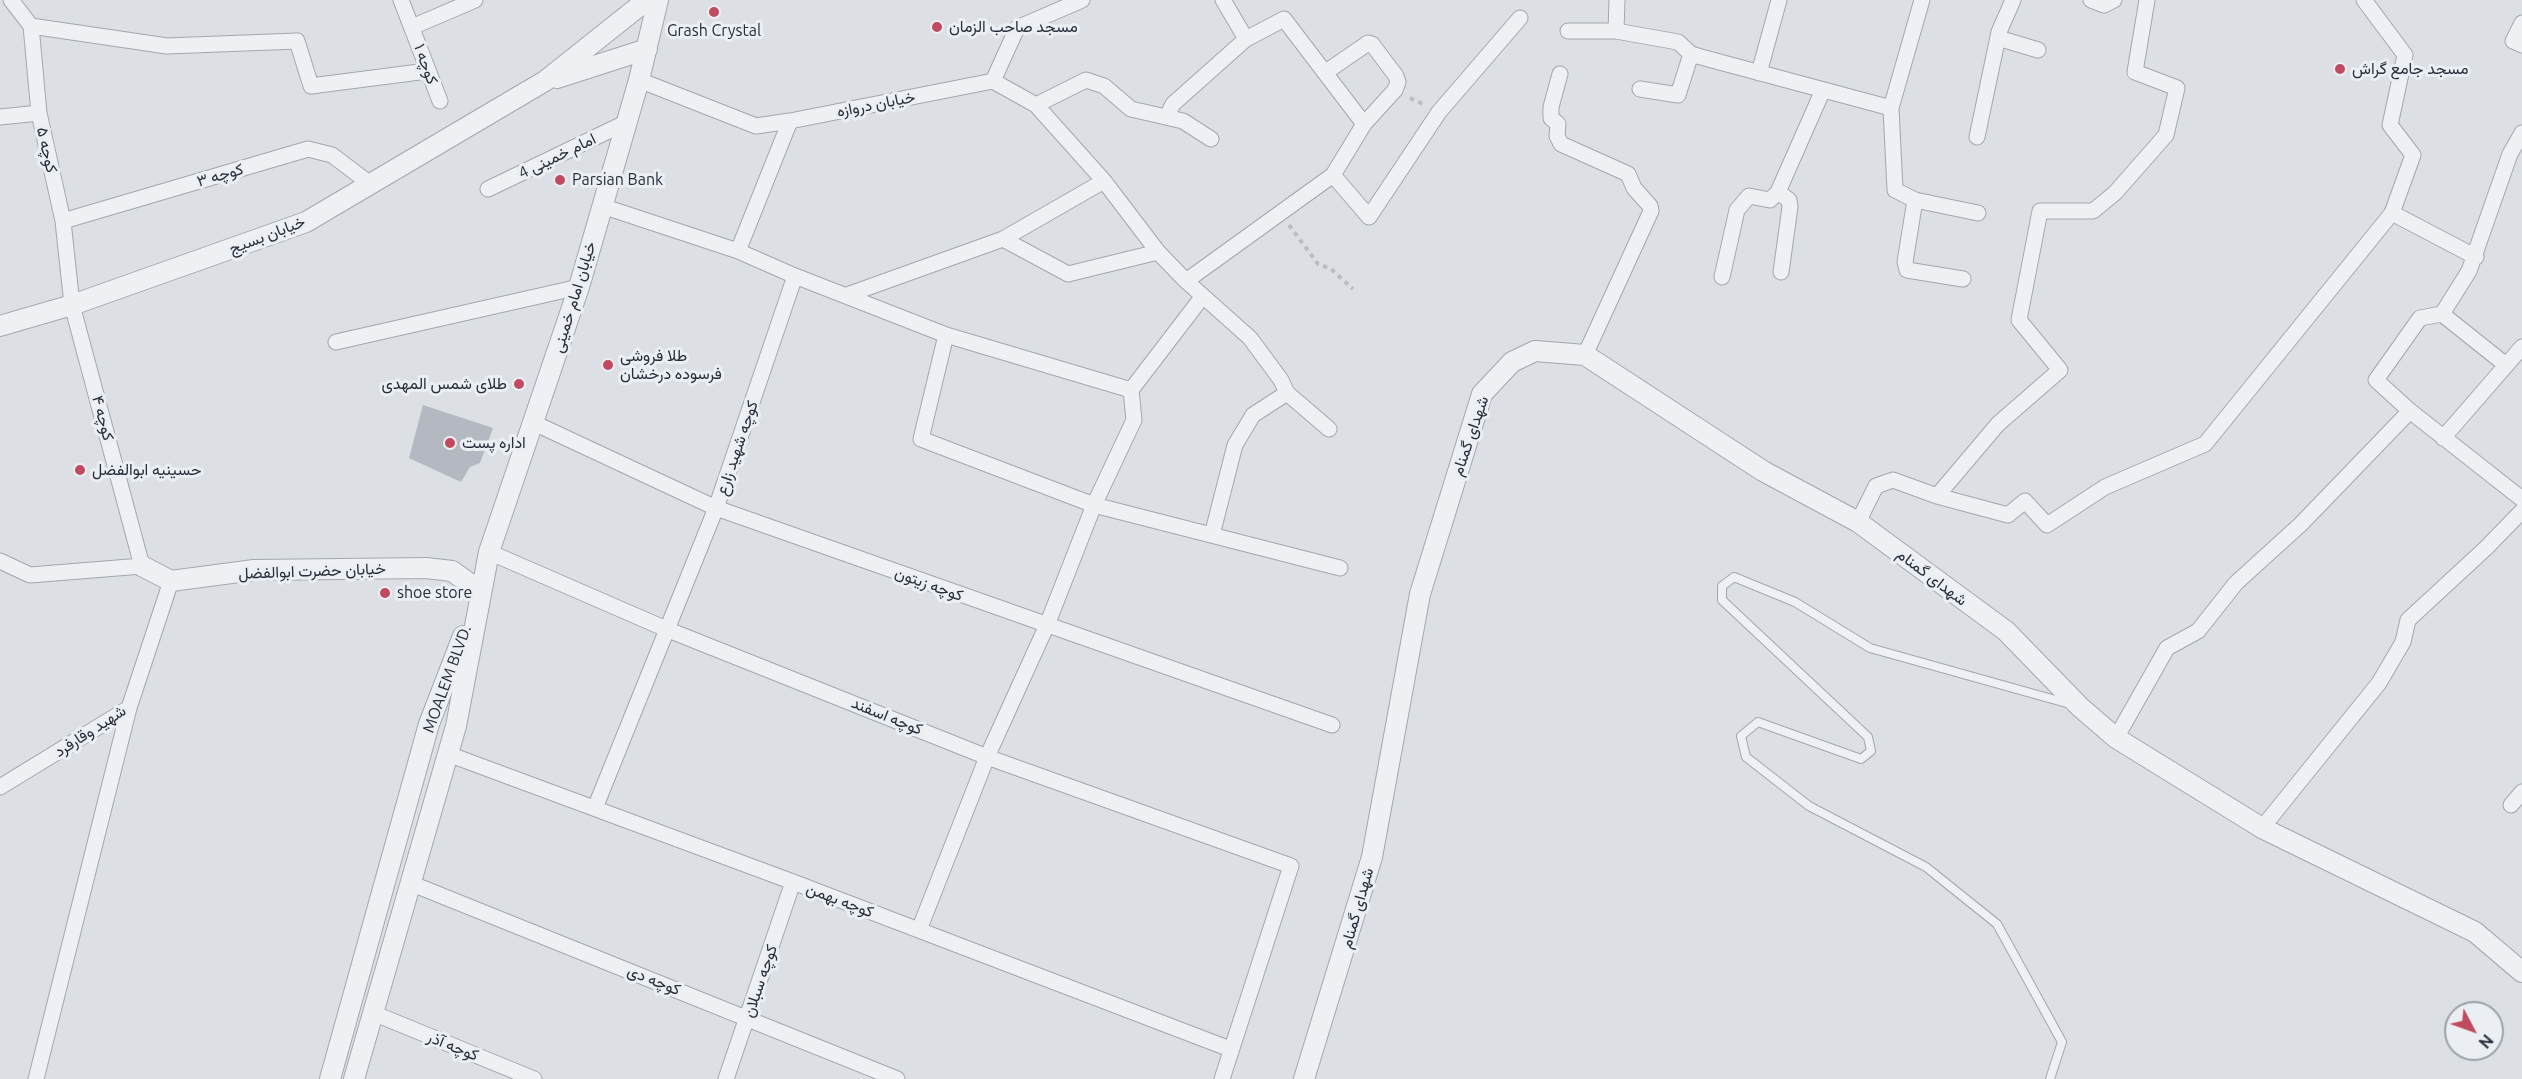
<!DOCTYPE html>
<html>
<head>
<meta charset="utf-8">
<style>
	body { margin:0 }
	#map { position:relative; width:2522px; height:1079px; overflow:hidden; background:#dce0e5; font-family:Ubuntu,sans-serif }
	canvas { display:block }
	.north { position:absolute; left:2444px; top:1001px; width:60px; height:60px; box-sizing:border-box; background:#ebeef3; border:2px solid #9da1a9; border-radius:50%; rotate:131deg; font-size:16px; font-weight:700; line-height:24px; text-align:center; color:#272e3a }
	.north::after { content:''; display:block; margin:auto; width:21px; height:27px; background:#c04a5f; clip-path:polygon(50% 0,100% 100%,50% 72%,0 100%) }
</style>
</head>
<body>
<div id="map">
<canvas width="2522" height="1079"></canvas>
<div class="north">N</div>
</div>
<script>
const ctx = document.querySelector('canvas').getContext('2d');
ctx.lineJoin = 'round';
function fillPath(path, color) {
  ctx.fillStyle = color;
  ctx.fill(path, 'evenodd');
}
function poly(rows) {
  const path = new Path2D();
  for (const r of rows) {
    path.moveTo(r[0], r[1]);
    for (let i = 2; i < r.length; i += 2) path.lineTo(r[i], r[i + 1]);
  }
  return path;
}
function strokePath(path, color, width, dash) {
  ctx.strokeStyle = color;
  ctx.lineWidth = width;
  ctx.lineCap = dash ? 'butt' : 'round';
  ctx.setLineDash(dash || []);
  ctx.stroke(path);
}
function write(font, color, halo, rows, align = 'center') {
  ctx.font = font + ' Ubuntu,Vazirmatn,sans-serif';
  ctx.lineWidth = 6;
  ctx.setLineDash([]);
  ctx.textBaseline = 'middle';
  ctx.strokeStyle = halo;
  ctx.fillStyle = color;
  for (const [text, x, y, turn = 0] of rows) {
    ctx.save();
    ctx.translate(x, y);
    ctx.rotate((+turn || 0) * Math.PI / 180);
    ctx.textAlign = isNaN(turn) ? turn : align;
    if (halo) ctx.strokeText(text, 0, 0);
    ctx.fillText(text, 0, 0);
    ctx.restore();
  }
}
fillPath(poly([
	[423,405,493,428,480,463,470,467,461,482,409,458]
]), '#b4b9c1');
const service = poly([
	[2050,1079,2062,1042,1997,924,1926,867,1809,806,1746,757,1741,736,1758,722,1861,759,1871,751,1868,737,1722,600,1722,586,1734,577,1795,602,1870,648,2070,704]
]);
const minor = poly([
	[401,0,440,101],
	[1223,0,1246,39],
	[1922,0,1891,108,1895,190,1915,200,1905,262,1907,270,1963,279],
	[2091,0,2104,5,2114,0],
	[2522,23,2513,41,2522,45],
	[31,26,167,46,297,41,311,86,427,71],
	[412,27,475,0],
	[1568,31,1616,31,1678,42,1691,54,1701,57,1891,108],
	[1616,31,1617,0],
	[1998,38,2038,50],
	[1326,72,1368,43,1372,44,1396,76,1398,82,1395,90,1364,124],
	[1759,73,1779,0],
	[1560,74,1551,107,1551,118,1558,124,1557,136,1561,144,1628,174,1634,188,1650,206,1651,211,1585,355],
	[639,80,756,126,790,121,993,81,1017,28,1082,0],
	[993,81,1036,105,1104,181,1158,252,1186,281,1250,338,1281,380,1287,393,1329,429],
	[1640,89,1678,95,1691,54],
	[1036,105,1086,80,1104,86,1131,109,1183,121,1211,139],
	[0,117,39,113],
	[1170,117,1170,110,1173,104,1246,39,1284,19,1364,124,1333,175,1186,281],
	[2522,133,2510,154,2469,271,2442,314,2420,318,2376,380,2410,411,2522,499],
	[1977,137,1999,32,2013,0],
	[1333,175,1369,217,1439,112,1520,18],
	[488,189,625,123],
	[1778,192,1789,200,1790,207,1781,272],
	[1915,200,1978,213],
	[2392,213,2476,257],
	[63,221,308,149,332,155,369,183],
	[1003,239,1068,274,1158,252],
	[738,251,790,121],
	[795,276,946,335,1131,390],
	[1722,277,1737,210,1749,196,1770,200,1778,192,1823,90],
	[847,295,1003,239,1104,181],
	[2442,314,2506,365],
	[946,335,921,439,1094,505,1340,568],
	[336,342,579,287],
	[534,423,716,508,1332,725],
	[2443,438,2522,347],
	[1937,496,2008,515,2025,501,2047,525,2105,487,2205,444,2392,213,2413,155,2390,125,2405,55,2364,0],
	[1858,522,1876,486,1893,480,1937,496,1998,424,2060,370,2019,320,2040,211,2093,211,2115,193,2166,135,2177,88,2135,72,2147,0],
	[1212,535,1235,445,1253,415,1287,393],
	[489,552,666,629,987,757,1291,866,1222,1079],
	[0,561,30,575,142,566,72,305,63,221,39,113,31,26,11,0],
	[2116,738,2167,648,2198,631,2236,583,2301,524,2410,411],
	[448,754,793,882,1230,1049],
	[0,787,129,708,171,581],
	[2511,805,2522,792],
	[595,808,716,508,795,276,738,251,602,206],
	[2262,828,2379,683,2403,642,2408,620,2486,548,2522,511],
	[410,883,897,1079],
	[919,930,987,757,1047,625,1094,505,1134,420,1131,390,1203,296],
	[373,1013,534,1079],
	[36,1079,129,708],
	[726,1079,793,882]
]);
const tertiary = poly([
	[557,78,647,49],
	[0,326,72,305,306,222,545,81,647,0],
	[142,566,171,581,254,570,426,568,452,571,480,591],
	[330,1079,429,724,463,636],
	[354,1079,456,726,489,552,579,287,639,80,658,0],
	[1304,1079,1372,857,1420,594,1482,394,1512,362,1535,351,1585,355,1763,471,1858,522,2006,631,2080,707,2116,738,2262,828,2475,932,2522,972]
]);
strokePath(service, '#a2a7ae', 10);
strokePath(minor, '#a2a7ae', 17);
strokePath(tertiary, '#a2a7ae', 22);
strokePath(poly([
	[1410,98,1425,105],
	[1289,225,1318,264,1331,269,1353,289]
]), '#babec4', 4, [4.5, 4.5]);
strokePath(service, '#eef0f4', 8);
strokePath(minor, '#eef0f4', 15);
strokePath(tertiary, '#eef0f4', 20);
for (const [x, y, r, color] of [
	[714,12,6,"#c04a5f"],
	[937,27,6,"#c04a5f"],
	[2340,69,6,"#c04a5f"],
	[560,180,6,"#c04a5f"],
	[608,365,6,"#c04a5f"],
	[519,384,6,"#c04a5f"],
	[450,443,6,"#c04a5f"],
	[80,470,6,"#c04a5f"],
	[385,593,6,"#c04a5f"]
]) {
  const dot = new Path2D();
  dot.arc(x, y, r, 0, 2 * Math.PI);
  ctx.fillStyle = color;
  ctx.fill(dot);
  strokePath(dot, '#ebeef3', 2);
}
write('16px', '#272e3a', '#ebeef3', [
	["مسجد صاحب الزمان",949,27],
	["Grash Crystal",714,31,"center"],
	["مسجد جامع گراش",2352,69],
	["Parsian Bank",572,180],
	["طلا فروشی",620,356],
	["فرسوده درخشان",620,374],
	["طلای شمس المهدی",507,384,"right"],
	["اداره پست",462,443],
	["حسینیه ابوالفضل",92,470],
	["shoe store",397,593]
], 'left');
write('16px', '#272e3a', '#ebeef3', [
	["کوچه ۱",426,64,70],
	["خیابان دروازه",876,104,-11],
	["کوچه ۵",47,150,77],
	["امام خمینی 4",557,156,-26],
	["کوچه ۳",220,175,-16],
	["خیابان بسیج",267,235,-21],
	["خیابان امام خمینی",574,297,-73],
	["کوچه ۴",103,418,75],
	["شهدای گمنام",1470,436,-71],
	["کوچه شهید زارع",737,448,-71],
	["خیابان حضرت ابوالفضل",312,571,-2],
	["شهدای گمنام",1932,577,37],
	["کوچه زیتون",929,584,20],
	["MOALEM BLVD.",447,679,-70],
	["کوچه اسفند",887,716,22],
	["شهید وقارفرد",90,731,-33],
	["کوچه بهمن",840,900,21],
	["شهدای گمنام",1357,908,-74],
	["کوچه دی",654,980,22],
	["کوچه سبلان",760,981,-71],
	["کوچه آذر",453,1046,22]
]);
</script>
</body>
</html>
